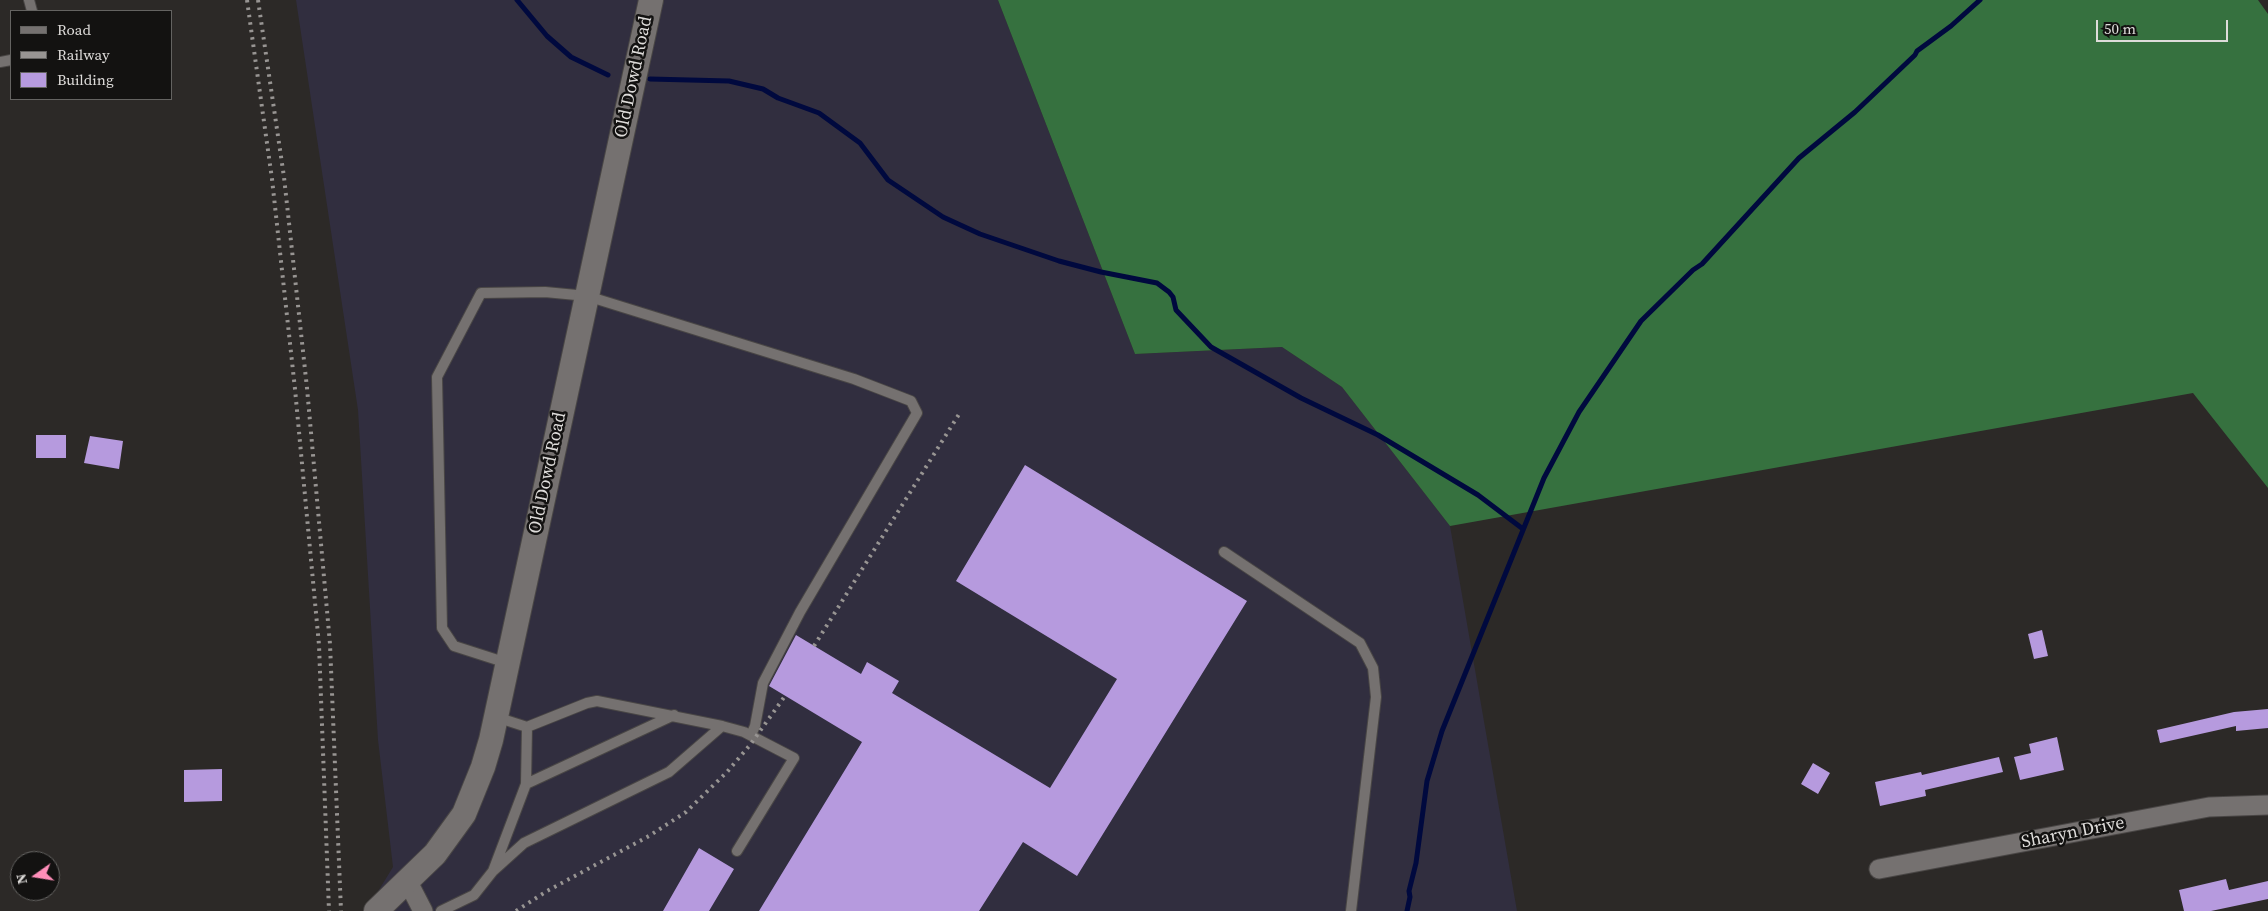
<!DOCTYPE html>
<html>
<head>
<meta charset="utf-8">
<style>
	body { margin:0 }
	#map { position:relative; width:2268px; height:911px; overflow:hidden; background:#2c2927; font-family:"Source Serif 4",serif }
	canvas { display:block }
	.legend { position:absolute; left:10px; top:10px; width:162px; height:90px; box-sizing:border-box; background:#131211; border:1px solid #646361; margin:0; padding:6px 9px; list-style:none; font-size:15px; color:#dedcda }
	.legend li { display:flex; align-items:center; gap:10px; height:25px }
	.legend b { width:25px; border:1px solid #646361 }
	.north { position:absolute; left:10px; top:851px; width:50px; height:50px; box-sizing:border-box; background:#131211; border:1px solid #646361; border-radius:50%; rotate:257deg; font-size:14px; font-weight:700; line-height:20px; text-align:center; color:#dedcda }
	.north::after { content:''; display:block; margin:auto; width:18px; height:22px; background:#ff8eb9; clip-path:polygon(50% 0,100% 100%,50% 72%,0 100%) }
	.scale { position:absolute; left:2096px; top:20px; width:132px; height:22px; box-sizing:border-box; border:2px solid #dedcda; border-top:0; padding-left:6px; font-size:15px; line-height:18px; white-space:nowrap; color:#dedcda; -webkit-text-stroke:4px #131211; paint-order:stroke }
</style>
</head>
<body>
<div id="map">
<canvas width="2268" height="911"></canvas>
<ul class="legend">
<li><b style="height:6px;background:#757170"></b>Road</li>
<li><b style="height:6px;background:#989593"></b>Railway</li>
<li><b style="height:14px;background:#b69ade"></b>Building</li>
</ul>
<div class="north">N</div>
<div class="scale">50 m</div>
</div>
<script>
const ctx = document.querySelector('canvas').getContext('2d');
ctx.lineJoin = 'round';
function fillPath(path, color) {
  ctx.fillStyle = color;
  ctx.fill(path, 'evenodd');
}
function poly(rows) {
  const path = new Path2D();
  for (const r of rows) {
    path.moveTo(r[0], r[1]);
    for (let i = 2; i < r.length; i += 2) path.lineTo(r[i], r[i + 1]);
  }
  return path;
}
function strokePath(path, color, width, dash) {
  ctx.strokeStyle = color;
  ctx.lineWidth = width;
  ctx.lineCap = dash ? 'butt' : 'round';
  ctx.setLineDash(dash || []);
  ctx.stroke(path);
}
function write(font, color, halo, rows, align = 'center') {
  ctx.font = font + ' "Source Serif 4",serif';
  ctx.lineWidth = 5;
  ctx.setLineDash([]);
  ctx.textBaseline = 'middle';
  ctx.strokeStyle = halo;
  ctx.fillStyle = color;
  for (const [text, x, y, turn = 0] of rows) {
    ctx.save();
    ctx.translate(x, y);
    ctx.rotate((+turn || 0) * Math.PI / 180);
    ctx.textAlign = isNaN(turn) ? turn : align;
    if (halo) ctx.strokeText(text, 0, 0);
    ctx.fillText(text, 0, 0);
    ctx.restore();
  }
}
fillPath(poly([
	[296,0,998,0,1135,354,1282,347,1342,387,1450,526,1517,911,366,911,393,867,378,740,358,410]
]), '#312e3f');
fillPath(poly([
	[998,0,2258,0,2268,14,2268,488,2193,393,1450,526,1342,387,1282,347,1135,354]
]), '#36713f');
strokePath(poly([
	[517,0,547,36,571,57,608,75],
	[650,79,729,81,763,89,778,98,819,113,860,143,888,180,943,217,980,234,1059,261,1101,272,1157,283,1169,292,1173,297,1176,310,1211,347,1301,398,1378,435,1478,495,1523,529],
	[1407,911,1410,897,1409,891,1416,863,1427,781,1442,731,1544,478,1579,412,1641,321,1693,270,1702,264,1799,158,1855,112,1915,55,1917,51,1951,26,1980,0]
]), '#00093e', 5);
fillPath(poly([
	[36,435,66,435,66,458,36,458],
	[90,436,123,441,119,469,84,463],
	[1025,465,1247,601,1077,876,1023,842,979,911,759,911,862,742,769,686,796,635,861,674,867,662,899,681,892,693,1050,788,1117,679,956,581],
	[2042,630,2048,656,2034,659,2028,634],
	[2268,709,2268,728,2236,731,2236,726,2160,743,2157,730,2234,712],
	[2057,737,2064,770,2020,780,2014,757,2031,753,2029,744],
	[1999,757,2003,772,1925,790,1926,796,1880,806,1875,782,1921,772,1922,775],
	[1813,763,1830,773,1818,794,1801,784],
	[222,769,222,801,184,802,184,770],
	[699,848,734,869,709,911,663,911],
	[2226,879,2229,890,2268,881,2268,899,2211,911,2184,911,2179,890]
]), '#b69ade');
const service = poly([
	[29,0,32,11],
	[0,62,11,60],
	[1224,552,1360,643,1373,668,1376,697,1351,911],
	[507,663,454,646,442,628,437,377,481,293,545,292,587,296,854,379,911,401,917,413,800,612,763,683,755,726,751,735],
	[722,726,744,732,794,758,737,851],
	[526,784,674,715],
	[493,871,524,843,669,772,722,726,597,701,587,703,527,727],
	[441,911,474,895,493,871,526,784,527,727,496,717]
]);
const minor = poly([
	[1879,869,2209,807,2268,805],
	[408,882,423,911]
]);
const tertiary = poly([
	[376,911,435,854,464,814,483,767,491,740,651,0]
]);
strokePath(service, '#494645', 12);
strokePath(minor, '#494645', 21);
strokePath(tertiary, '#494645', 26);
strokePath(service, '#757170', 10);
strokePath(minor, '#757170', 19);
strokePath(tertiary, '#757170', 24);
strokePath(poly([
	[247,0,272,179,295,389,319,645,329,911],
	[258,0,284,177,307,388,330,644,341,911],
	[814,646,961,411],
	[516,911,547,891,649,836,686,812,727,772,750,745,785,696]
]), '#989593', 4, [2.5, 5]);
write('18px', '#dedcda', '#131211', [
	["Old Dowd Road",634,77,-78],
	["Old Dowd Road",548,473,-78],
	["Sharyn Drive",2073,833,-11]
]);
</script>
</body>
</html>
